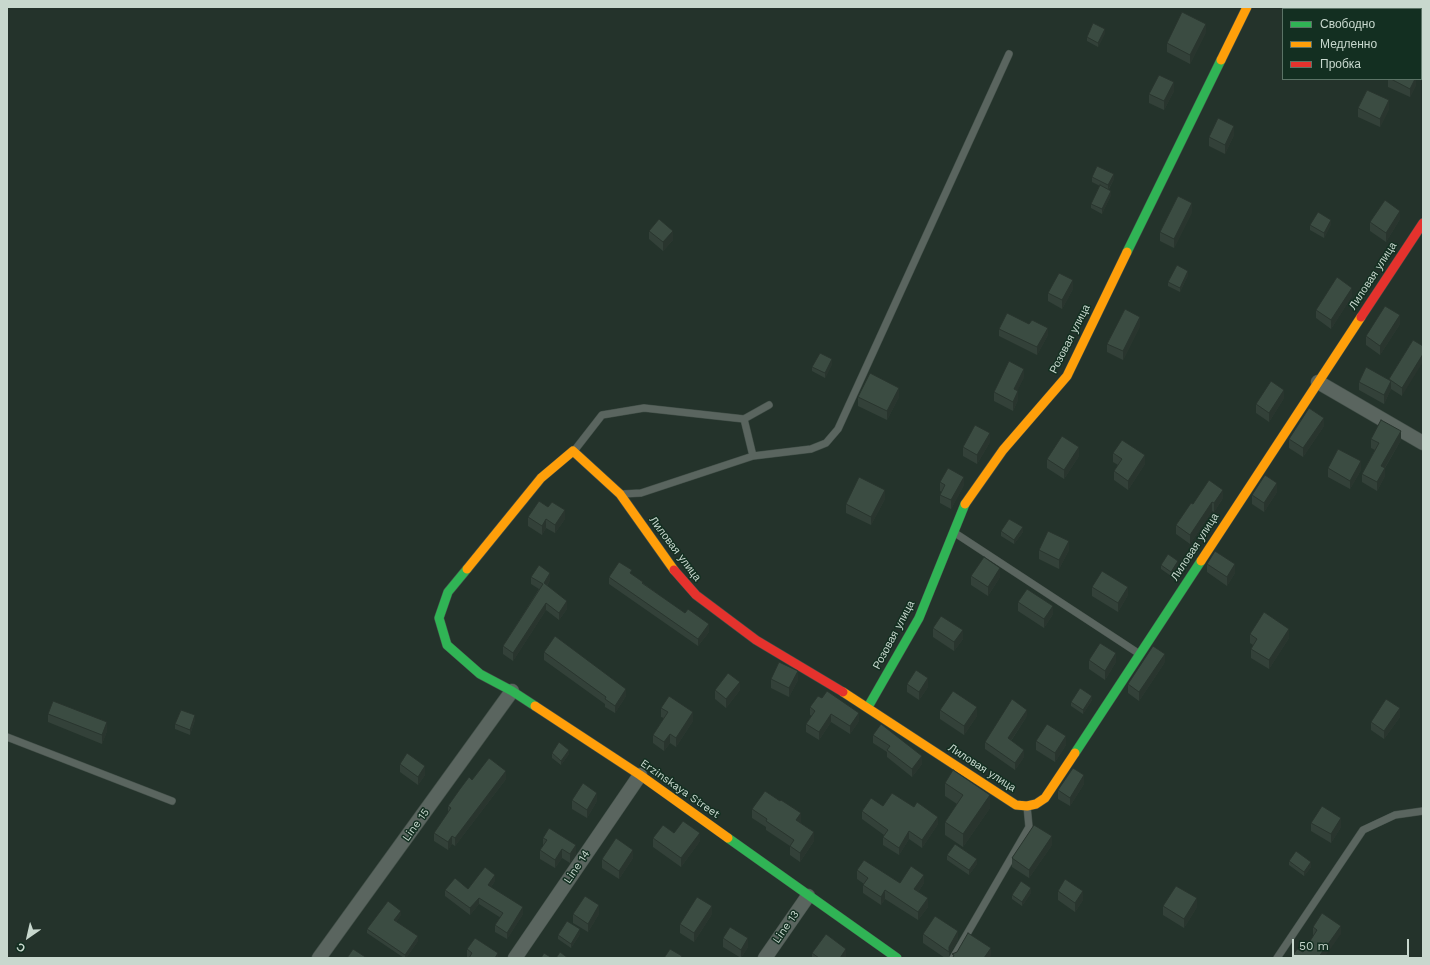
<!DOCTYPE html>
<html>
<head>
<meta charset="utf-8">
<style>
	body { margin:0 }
	#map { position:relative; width:1430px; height:965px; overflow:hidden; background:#24332b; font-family:"Work Sans",sans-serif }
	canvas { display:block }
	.frame { position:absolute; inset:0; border:8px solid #c8d8ce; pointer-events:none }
	.legend { position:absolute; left:1282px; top:8px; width:140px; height:72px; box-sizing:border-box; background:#132f21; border:1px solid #5b7366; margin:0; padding:5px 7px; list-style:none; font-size:12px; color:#c8d8ce }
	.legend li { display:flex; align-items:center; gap:8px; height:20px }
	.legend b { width:20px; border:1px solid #5b7366 }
	.north { position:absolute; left:8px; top:917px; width:40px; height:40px; -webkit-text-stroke:3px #132f21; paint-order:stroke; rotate:214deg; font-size:11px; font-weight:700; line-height:16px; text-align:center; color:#c8d8ce }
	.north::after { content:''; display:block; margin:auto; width:14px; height:18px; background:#c8d8ce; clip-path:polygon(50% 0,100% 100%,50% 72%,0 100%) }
	.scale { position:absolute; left:1292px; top:939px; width:117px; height:18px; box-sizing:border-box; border:2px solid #c8d8ce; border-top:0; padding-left:5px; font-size:12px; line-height:14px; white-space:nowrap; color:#c8d8ce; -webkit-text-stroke:3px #132f21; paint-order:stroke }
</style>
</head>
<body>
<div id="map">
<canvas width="1430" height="965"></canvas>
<div class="frame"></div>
<ul class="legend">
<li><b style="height:5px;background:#30b455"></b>Свободно</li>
<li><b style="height:5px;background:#ff9f0a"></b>Медленно</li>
<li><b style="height:5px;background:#e5322d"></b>Пробка</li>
</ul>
<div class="north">С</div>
<div class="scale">50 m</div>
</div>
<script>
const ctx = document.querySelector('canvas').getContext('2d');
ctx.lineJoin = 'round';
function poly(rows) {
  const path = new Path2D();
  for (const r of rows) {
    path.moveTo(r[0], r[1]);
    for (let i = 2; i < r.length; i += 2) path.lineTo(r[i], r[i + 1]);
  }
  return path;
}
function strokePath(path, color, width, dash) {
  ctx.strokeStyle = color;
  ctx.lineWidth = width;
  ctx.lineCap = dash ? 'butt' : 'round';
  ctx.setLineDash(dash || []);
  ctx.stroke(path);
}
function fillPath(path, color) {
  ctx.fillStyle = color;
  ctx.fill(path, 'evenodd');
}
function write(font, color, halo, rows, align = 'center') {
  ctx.font = font + ' "Work Sans",sans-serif';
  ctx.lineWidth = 3;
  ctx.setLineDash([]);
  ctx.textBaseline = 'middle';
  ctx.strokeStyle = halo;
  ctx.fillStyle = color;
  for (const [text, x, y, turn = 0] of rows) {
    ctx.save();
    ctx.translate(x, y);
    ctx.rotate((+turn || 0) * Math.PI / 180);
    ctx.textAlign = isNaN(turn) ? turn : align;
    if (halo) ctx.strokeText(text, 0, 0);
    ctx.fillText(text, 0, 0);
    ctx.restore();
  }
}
const lane = poly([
	[744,419,753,456],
	[574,451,602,415,644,408,744,419,769,405],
	[623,494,641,493,753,456,811,449,826,443,838,429,1009,54],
	[955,533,1138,653],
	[7,737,172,801],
	[953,958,1029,827,1027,806],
	[1277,958,1363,830,1395,815,1423,811]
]);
const street = poly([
	[1318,382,1423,443],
	[319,958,512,691],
	[515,958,640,775],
	[765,958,808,896]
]);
const fast = poly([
	[1127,252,1221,60],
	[467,569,448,592,439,618,447,645,480,674,512,691,535,706],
	[868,707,919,618,965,504],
	[1075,753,1201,561],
	[728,838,897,958]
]);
const slow = poly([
	[1221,60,1247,7],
	[965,504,1003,450,1067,376,1127,252],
	[1201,561,1361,317],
	[467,569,541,478,573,451,620,494,674,570],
	[843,692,1016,805,1027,806,1036,804,1045,798,1075,753],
	[535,706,640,775,728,838]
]);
const jam = poly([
	[1361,317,1423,223],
	[674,570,696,595,756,640,843,692]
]);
strokePath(lane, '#424f48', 8);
strokePath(street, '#424f48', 15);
strokePath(fast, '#424f48', 10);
strokePath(slow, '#424f48', 10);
strokePath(jam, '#424f48', 10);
strokePath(lane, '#5a655f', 7);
strokePath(street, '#5a655f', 14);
strokePath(fast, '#30b455', 9);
strokePath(slow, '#ff9f0a', 9);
strokePath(jam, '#e5322d', 9);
fillPath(poly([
	[1206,32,1190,64,1167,52,1167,43],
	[1105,33,1098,47,1087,41,1087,37],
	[1388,79,1416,79,1416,85,1410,97,1388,87],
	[1174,91,1164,110,1149,103,1149,94],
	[1358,108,1389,109,1380,127,1358,117],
	[1234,135,1225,154,1209,146,1209,137],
	[1092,177,1114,179,1109,189,1111,195,1102,214,1091,208,1091,204,1100,186,1092,182],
	[1192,212,1174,248,1160,241,1160,232],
	[1400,219,1386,242,1370,231,1370,222],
	[1331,224,1324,238,1310,230,1310,225],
	[649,231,673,240,663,251,649,239],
	[1188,275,1180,292,1168,286,1168,282],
	[1073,289,1062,309,1048,301,1048,293],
	[1352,296,1331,329,1316,318,1316,310],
	[1400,324,1380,355,1366,345,1366,336],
	[1140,326,1123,360,1107,352,1107,344],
	[999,329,1048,335,1037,355,999,336],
	[1413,340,1402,396,1391,389,1384,404,1359,390,1359,382,1389,379],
	[832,364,825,378,812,371,812,367],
	[1024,377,1017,391,1018,400,1013,411,994,401,994,392],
	[858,397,899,397,887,420,858,406],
	[1284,398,1269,422,1256,413,1256,404],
	[1324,426,1303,457,1289,448,1289,439],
	[1371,439,1401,440,1385,468,1385,476,1377,491,1362,482,1362,474,1375,450,1371,448],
	[990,442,977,464,963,456,963,447],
	[1113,453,1145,464,1128,490,1114,480,1114,471,1118,465,1113,462],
	[1079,456,1064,479,1047,468,1047,459],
	[1328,468,1361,470,1350,489,1328,477],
	[940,482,964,485,951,509,940,503,940,495,942,492,940,491],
	[1277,492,1264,512,1252,504,1252,495],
	[1223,498,1214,512,1212,511,1190,544,1176,534,1176,525,1193,504],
	[885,499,871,525,846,513,846,504],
	[528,517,565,519,555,533,546,528,542,535,528,526],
	[1001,531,1023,532,1014,544,1001,536],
	[1039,550,1069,550,1059,569,1039,559],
	[1207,564,1235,573,1227,586,1207,572],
	[1161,565,1178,566,1171,576,1161,569],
	[632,574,643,583,709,632,698,646,609,584,609,577],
	[971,576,1000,577,988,596,971,585],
	[531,577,550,580,547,586,567,609,559,620,546,610,513,661,503,654,503,646,539,589,531,584],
	[1092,587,1128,595,1118,612,1092,596],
	[1018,602,1053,614,1044,628,1018,611],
	[933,628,963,639,954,651,933,637],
	[1250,634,1289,638,1269,669,1251,658,1251,649,1253,645,1250,643],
	[544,652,626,696,615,713,605,707,605,704,544,660],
	[1089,660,1116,662,1105,680,1089,669],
	[1165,662,1139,701,1128,693,1128,684],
	[771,679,798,680,789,697,771,688],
	[907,684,928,687,919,700,907,692],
	[715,690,740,690,726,708,715,699],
	[1092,700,1083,714,1071,706,1071,702],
	[810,707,859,721,850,734,831,722,819,740,806,732,806,724,812,716,810,715],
	[661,708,693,721,676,747,670,743,664,751,653,743,653,735,664,718,661,717],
	[940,710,977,716,964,735,940,719],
	[48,714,107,731,102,744,48,722],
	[1027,716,1011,741,1024,757,1015,770,985,749,985,742],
	[1400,717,1384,739,1371,730,1371,722],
	[195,720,190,735,175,729,175,724],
	[873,735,922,764,912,777,887,757,887,752,873,743],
	[1036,741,1066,745,1055,762,1036,750],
	[552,753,569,754,561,765,552,758],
	[400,764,425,775,418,785,400,772],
	[506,779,455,846,452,844,448,850,434,841,434,833,448,813,448,806,472,780],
	[945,783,990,808,963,847,945,835,945,822,957,804,945,796],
	[1084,784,1070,806,1058,799,1058,790],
	[572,800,597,801,587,818,572,809],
	[752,809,801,822,800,823,814,841,800,862,790,855,790,846,766,830,766,827,752,818],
	[862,811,938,824,922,848,909,839,899,855,883,845,883,837,884,835,862,819],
	[1311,823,1341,827,1331,843,1311,831],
	[674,833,700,841,681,867,653,847,653,838],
	[543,838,576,854,570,863,562,858,555,868,540,859,540,850,543,846],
	[1052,845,1029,878,1012,867,1012,858],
	[947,855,977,864,969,875,947,860],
	[633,858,619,879,602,868,602,859],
	[1289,861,1311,867,1304,876,1289,865],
	[857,870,900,883,924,883,918,892,928,907,918,920,885,899,881,905,863,893,863,885,864,884,857,879],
	[495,881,491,887,523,914,507,939,495,932,495,925,501,918,479,904,470,915,445,896,445,890,468,889],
	[1058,891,1083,900,1075,912,1058,900],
	[1031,893,1022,906,1012,899,1012,895],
	[1163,906,1197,907,1184,928,1163,915],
	[573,914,599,914,588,932,573,923],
	[712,914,694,942,680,933,680,924],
	[401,915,396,922,418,941,406,958,404,958,367,933,367,929],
	[1313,927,1341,934,1303,952,1314,936,1313,935],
	[580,934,571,948,558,939,558,935],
	[923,934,958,940,949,955,949,958,945,958,923,943],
	[723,938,748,947,741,958,723,947],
	[467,949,498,958,467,958],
	[812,953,846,957,846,958,812,958]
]), '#334139');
fillPath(poly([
	[1206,24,1206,32,1190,64,1190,55],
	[1105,29,1105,33,1098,47,1098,43],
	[1423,40,1423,48,1421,52,1421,44],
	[1415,79,1416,79,1416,85,1410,97,1410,89],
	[1174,82,1174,91,1164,110,1164,101],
	[1389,100,1389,109,1380,127,1380,119],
	[1234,126,1234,135,1225,154,1225,145],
	[1114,174,1114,179,1108,190,1108,185],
	[1111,191,1111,195,1102,214,1102,209],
	[1192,203,1192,212,1174,248,1174,239],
	[1400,211,1400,219,1386,242,1386,233],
	[1331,220,1331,224,1324,238,1324,233],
	[673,231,673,240,663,251,663,242],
	[1188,271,1188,275,1180,292,1180,288],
	[1073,280,1073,289,1062,309,1062,300],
	[1352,288,1352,296,1331,329,1331,320],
	[1400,315,1400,324,1380,355,1380,346],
	[1140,317,1140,326,1123,360,1123,351],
	[1048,328,1048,335,1037,355,1037,347],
	[1423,354,1423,362,1402,396,1402,388],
	[832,359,832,364,825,378,825,373],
	[1024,369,1024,377,1014,398,1014,389],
	[1391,381,1391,389,1384,404,1384,395],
	[899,388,899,397,887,420,887,411],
	[1284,390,1284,398,1269,422,1269,413],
	[1018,391,1018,400,1013,411,1013,402],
	[1324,418,1324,426,1303,457,1303,448],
	[1401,431,1401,440,1381,474,1381,466],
	[990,433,990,442,977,464,977,455],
	[1079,447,1079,456,1064,479,1064,470],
	[1145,455,1145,464,1128,490,1128,481],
	[1361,461,1361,470,1350,489,1350,481],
	[1385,468,1385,476,1377,491,1377,482],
	[964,477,964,485,951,509,951,500],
	[1277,483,1277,492,1264,512,1264,503],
	[885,490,885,499,871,525,871,517],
	[1223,490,1223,498,1214,512,1214,503],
	[1212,502,1212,511,1190,544,1190,535],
	[565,510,565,519,555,533,555,525],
	[546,519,546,528,542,535,542,526],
	[1023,527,1023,532,1014,544,1014,540],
	[1069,541,1069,550,1059,569,1059,560],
	[1178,561,1178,566,1171,576,1171,572],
	[1235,564,1235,573,1227,586,1227,577],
	[1000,568,1000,577,988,596,988,587],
	[550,573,550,580,544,591,544,583],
	[1128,587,1128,595,1118,612,1118,603],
	[567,601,567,609,559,620,559,613],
	[546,603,546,610,513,661,513,653],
	[1053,606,1053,614,1044,628,1044,619],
	[709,624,709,632,698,646,698,639],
	[1289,629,1289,638,1269,669,1269,660],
	[963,630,963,639,954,651,954,642],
	[1116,653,1116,662,1105,680,1105,671],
	[1165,654,1165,662,1139,701,1139,692],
	[798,671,798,680,789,697,789,688],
	[928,678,928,687,919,700,919,692],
	[740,682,740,690,726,708,726,699],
	[626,689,626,696,615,713,615,706],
	[1092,696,1092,700,1083,714,1083,710],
	[977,707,977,716,964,735,964,726],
	[1400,708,1400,717,1384,739,1384,731],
	[1027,710,1027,716,1008,745,1008,738],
	[693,712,693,721,676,747,676,738],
	[859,713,859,721,850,734,850,726],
	[831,714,831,722,819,740,819,732],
	[195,715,195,720,190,735,190,730],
	[107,722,107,731,102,744,102,735],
	[670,734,670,743,664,751,664,742],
	[1066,736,1066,745,1055,762,1055,753],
	[569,750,569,754,561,765,561,761],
	[1024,750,1024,757,1015,770,1015,763],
	[922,756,922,764,912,777,912,769],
	[425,766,425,775,418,785,418,777],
	[506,771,506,779,455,846,455,838],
	[1084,775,1084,784,1070,806,1070,798],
	[597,793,597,801,587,818,587,810],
	[990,795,990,808,963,847,963,834],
	[801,813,801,822,796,829,796,820],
	[938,817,938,824,922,848,922,840],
	[1341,818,1341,827,1331,843,1331,834],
	[909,831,909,839,899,855,899,848],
	[814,832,814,841,800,862,800,853],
	[700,833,700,841,681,867,681,858],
	[452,836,452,844,448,850,448,842],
	[1052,836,1052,845,1029,878,1029,870],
	[576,845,576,854,570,863,570,854],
	[562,849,562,858,555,868,555,860],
	[633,850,633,858,619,879,619,871],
	[977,859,977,864,969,875,969,870],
	[1311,862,1311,867,1304,876,1304,872],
	[495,875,495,881,488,891,488,885],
	[924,875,924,883,914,898,914,889],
	[1031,888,1031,893,1022,906,1022,902],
	[885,890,885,899,881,905,881,897],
	[1083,891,1083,900,1075,912,1075,903],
	[479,898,479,904,470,915,470,908],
	[928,898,928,907,918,920,918,912],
	[1197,898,1197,907,1184,928,1184,919],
	[599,905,599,914,588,932,588,924],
	[712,906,712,914,694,942,694,933],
	[523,907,523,914,507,939,507,933],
	[401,911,401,915,394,925,394,920],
	[1341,926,1341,934,1324,958,1318,958],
	[580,929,580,934,571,948,571,944],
	[958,931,958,940,949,955,949,947],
	[418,936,418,941,406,958,405,958,405,955],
	[748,938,748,947,741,958,741,950],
	[991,948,991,956,990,958,984,958],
	[846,949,846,958,840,958],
	[498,953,498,958,495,958]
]), '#29352e');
const building = poly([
	[1182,12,1206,24,1190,55,1167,43,1182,12],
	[1093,23,1105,29,1098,43,1087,37,1093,23],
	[1421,30,1423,31,1423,40,1421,44,1421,30],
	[1159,75,1174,82,1164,101,1149,94,1159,75],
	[1391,79,1415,79,1410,89,1391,79],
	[1367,90,1389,100,1380,119,1358,108,1367,90],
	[1218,118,1234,126,1225,145,1209,137,1218,118],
	[1097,166,1114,174,1108,185,1092,177,1097,166],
	[1100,185,1111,191,1102,209,1091,204,1100,185],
	[1178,196,1192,203,1174,239,1160,232,1178,196],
	[1385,200,1400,211,1386,233,1370,222,1385,200],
	[1318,212,1331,220,1324,233,1310,225,1318,212],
	[659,219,673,231,663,242,649,231,659,219],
	[1177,265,1188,271,1180,288,1168,282,1177,265],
	[1059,273,1073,280,1062,300,1048,293,1059,273],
	[1337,277,1352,288,1331,320,1316,310,1337,277],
	[1385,306,1400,315,1380,346,1366,336,1385,306],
	[1125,309,1140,317,1123,351,1107,344,1125,309],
	[1007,313,1029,324,1032,320,1048,328,1037,347,999,329,1007,313],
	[1413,340,1423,346,1423,354,1402,388,1389,379,1413,340],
	[820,353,832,359,825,373,812,367,820,353],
	[1009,361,1024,369,1014,389,1018,391,1013,402,994,392,1009,361],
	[1366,367,1391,381,1384,395,1359,382,1366,367],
	[870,373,899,388,887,411,858,397,870,373],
	[1271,381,1284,390,1269,413,1256,404,1271,381],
	[1309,408,1324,418,1303,448,1289,439,1309,408],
	[1381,420,1401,431,1381,466,1385,468,1377,482,1362,474,1379,443,1371,439,1381,420],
	[975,425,990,433,977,455,963,447,975,425],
	[1062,436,1079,447,1064,470,1047,459,1062,436],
	[1122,440,1145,455,1128,481,1114,471,1122,459,1113,453,1122,440],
	[1338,449,1361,461,1350,481,1328,468,1338,449],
	[948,468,964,477,951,500,940,495,945,485,940,482,948,468],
	[1265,475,1277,483,1264,503,1252,495,1265,475],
	[859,477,885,490,871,517,846,504,859,477],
	[1209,480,1223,490,1214,503,1212,502,1190,535,1176,525,1191,503,1193,504,1209,480],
	[539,501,548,507,552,502,565,510,555,525,546,519,542,526,528,517,539,501],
	[1009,519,1023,527,1014,540,1001,531,1009,519],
	[1048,531,1069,541,1059,560,1039,550,1048,531],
	[1215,551,1235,564,1227,577,1207,564,1215,551],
	[1168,554,1178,561,1171,572,1161,565,1168,554],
	[984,557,1000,568,988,587,971,576,984,557],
	[619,562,632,570,630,573,643,582,642,583,685,613,688,609,709,624,698,639,609,577,619,562],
	[539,565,550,573,544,583,567,601,559,613,546,603,513,653,503,646,543,584,531,577,539,565],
	[1102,571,1128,587,1118,603,1092,587,1102,571],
	[1027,589,1053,606,1044,619,1018,602,1027,589],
	[1264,612,1289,629,1269,660,1251,649,1257,639,1250,634,1264,612],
	[941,616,963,630,954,642,933,628,941,616],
	[555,636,626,689,615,706,605,699,606,697,544,652,555,636],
	[1100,643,1116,653,1105,671,1089,660,1100,643],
	[1153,646,1165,654,1139,692,1128,684,1153,646],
	[779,662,798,671,789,688,771,679,779,662],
	[916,670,928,678,919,692,907,684,916,670],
	[728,673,740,682,726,699,715,690,728,673],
	[1080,688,1092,696,1083,710,1071,702,1080,688],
	[827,691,859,713,850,726,831,714,819,732,806,724,815,711,810,707,818,696,822,698,827,691],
	[953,691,977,707,964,726,940,710,953,691],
	[669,696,693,712,676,738,670,734,664,742,653,735,668,712,661,708,669,696],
	[1012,699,1027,710,1008,738,1024,750,1015,763,985,742,1012,699],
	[1386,699,1400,708,1384,731,1371,722,1386,699],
	[53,701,107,722,102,735,48,714,53,701],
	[181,710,195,715,190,730,175,724,181,710],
	[881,724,922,756,912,769,887,750,890,746,873,735,881,724],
	[1047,724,1066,736,1055,753,1036,741,1047,724],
	[559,742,569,750,561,761,552,753,559,742],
	[407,753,425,766,418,777,400,764,407,753],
	[489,758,506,771,455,838,452,836,448,842,434,833,451,808,448,806,460,789,469,777,472,780,489,758],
	[1073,768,1084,775,1070,798,1058,790,1073,768],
	[953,770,990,795,963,834,945,822,963,795,945,783,953,770],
	[583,783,597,793,587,810,572,800,583,783],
	[765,791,780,801,781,800,801,813,796,820,814,832,800,853,790,846,794,840,766,821,767,819,752,809,765,791],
	[892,793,914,807,917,802,938,817,922,840,909,831,899,848,883,837,888,830,862,811,871,798,883,806,892,793],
	[1322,806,1341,818,1331,834,1311,823,1322,806],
	[683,821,700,833,681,858,653,838,663,825,674,833,683,821],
	[1034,825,1052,836,1029,870,1012,858,1034,825],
	[549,828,576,845,570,854,562,849,555,860,540,850,547,840,543,838,549,828],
	[616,838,633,850,619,871,602,859,616,838],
	[955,844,977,859,969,870,947,855,955,844],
	[1296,851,1311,862,1304,872,1289,861,1296,851],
	[864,860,900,883,911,866,924,875,914,889,928,898,918,912,885,890,881,897,863,885,868,878,857,870,864,860],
	[485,867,495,875,488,885,523,907,507,933,495,925,503,913,479,898,470,908,445,890,455,878,468,889,485,867],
	[1065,879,1083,891,1075,903,1058,891,1065,879],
	[1021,881,1031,888,1022,902,1012,895,1021,881],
	[1176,886,1197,898,1184,919,1163,906,1176,886],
	[585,896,599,905,588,924,573,914,585,896],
	[697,897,712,906,694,933,680,924,697,897],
	[388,901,401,911,394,920,418,936,405,955,367,929,388,901],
	[1322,913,1341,926,1318,958,1291,958,1297,949,1303,952,1317,930,1313,927,1322,913],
	[935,916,958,931,949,947,949,952,923,934,935,916],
	[567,921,580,929,571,944,558,935,567,921],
	[730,927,748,938,741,950,723,938,730,927],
	[968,933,991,948,984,958,954,958,953,957,954,955,952,954,957,952,968,933],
	[826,934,846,949,840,958,819,958,812,953,826,934],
	[475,938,498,953,495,958,469,958,472,953,467,949,475,938],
	[353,949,367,958,347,958,353,949],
	[670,949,682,956,681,958,664,958,670,949],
	[560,952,568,958,556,958,560,952],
	[544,953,552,958,541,958,544,953]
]);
fillPath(building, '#3b4c42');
strokePath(building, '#29352e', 1);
write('11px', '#c8d8ce', '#132f21', [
	["Лиловая улица",1373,276,-57],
	["Розовая улица",1070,339,-63],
	["Лиловая улица",1195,547,-57],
	["Лиловая улица",675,549,53],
	["Розовая улица",894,635,-62],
	["Лиловая улица",982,768,33],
	["Erzinskaya Street",680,789,35],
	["Line 15",416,825,-54],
	["Line 14",577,867,-56],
	["Line 13",786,927,-55]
]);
</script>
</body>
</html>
